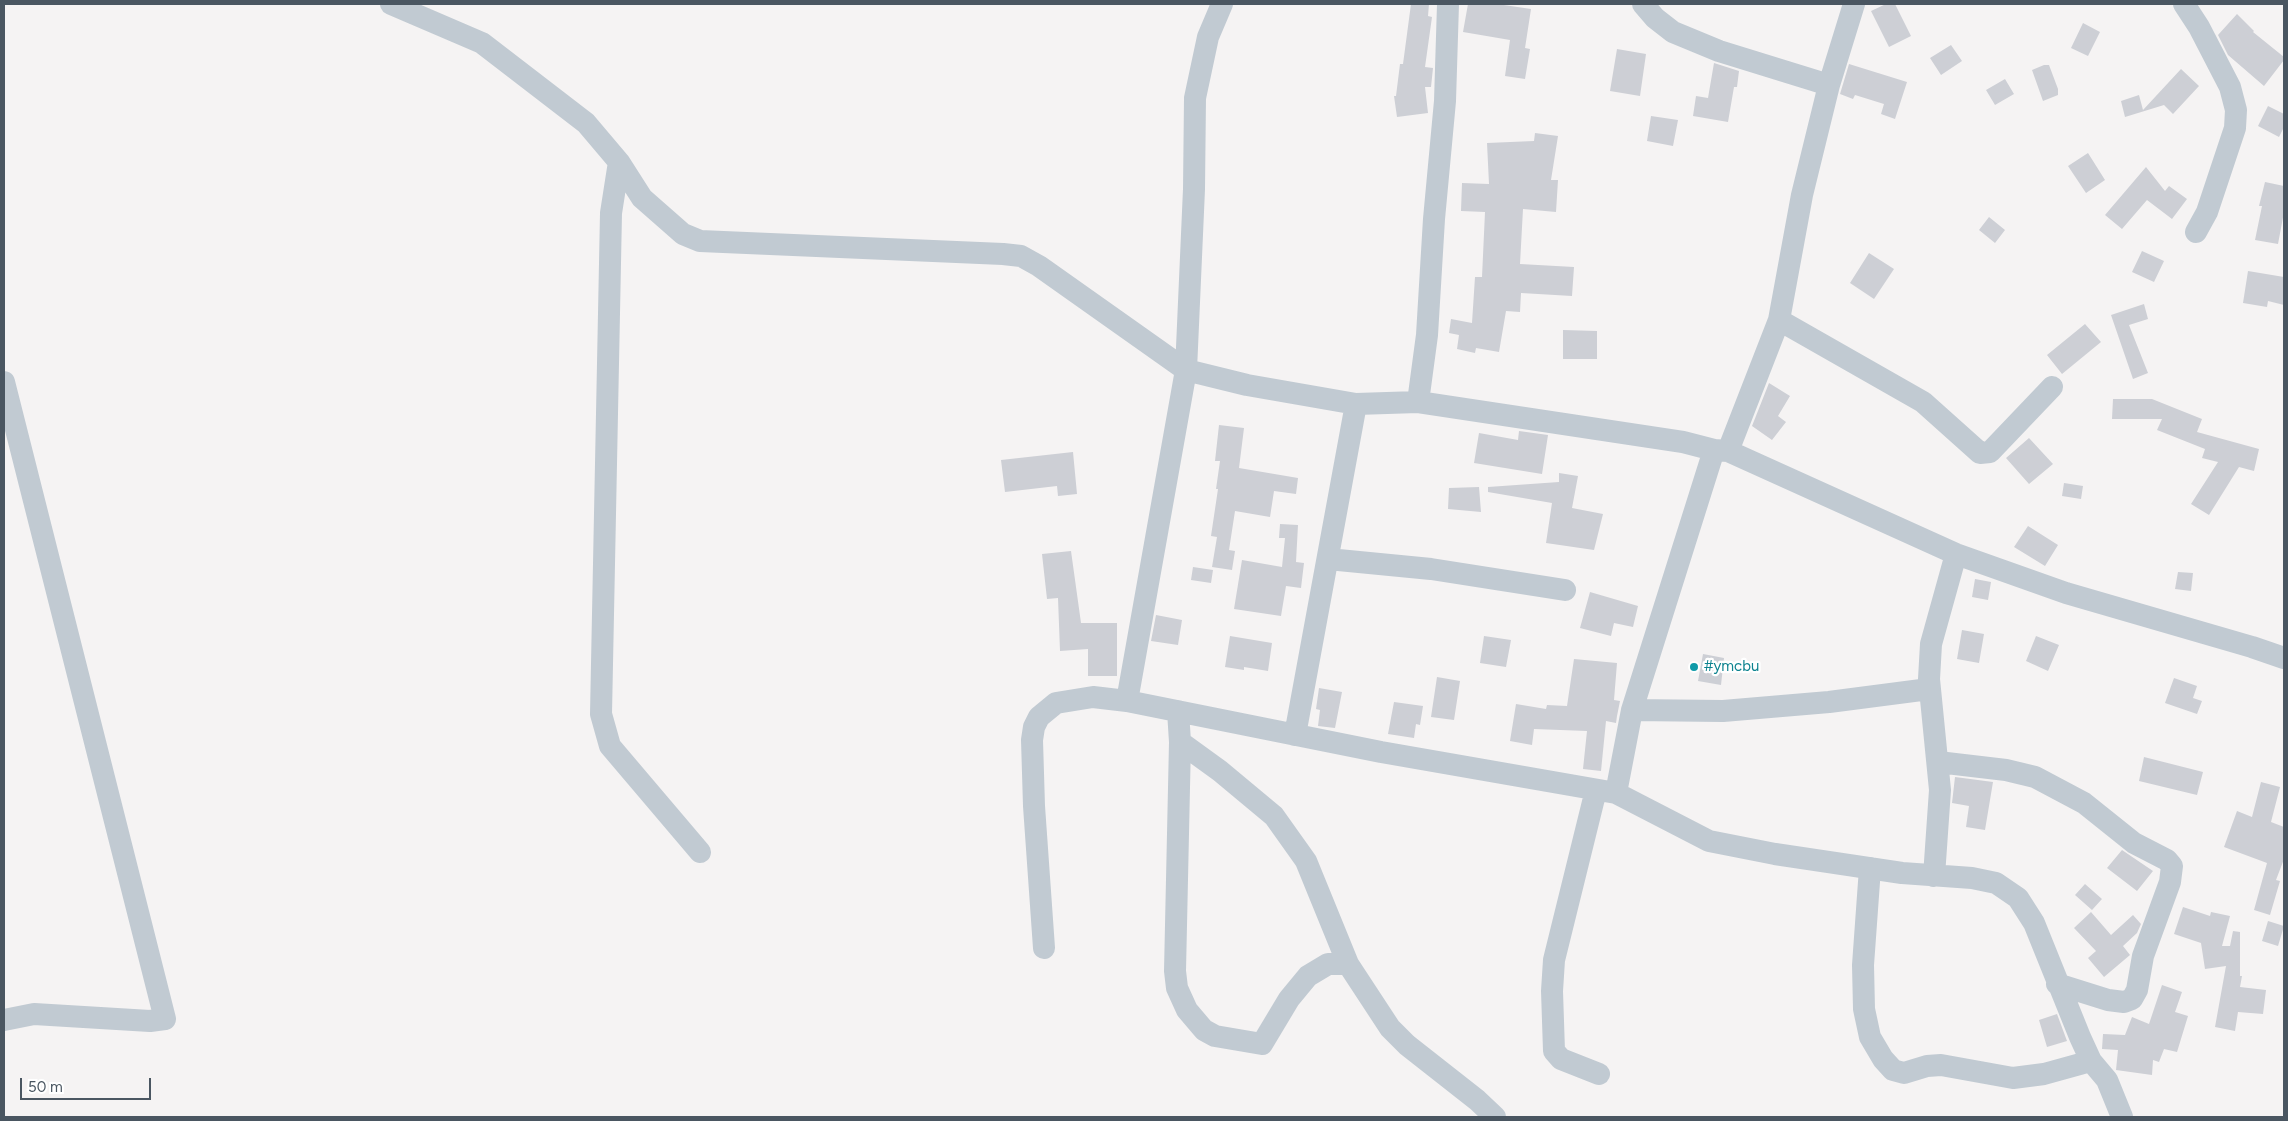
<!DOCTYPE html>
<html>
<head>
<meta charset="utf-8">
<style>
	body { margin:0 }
	#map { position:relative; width:2288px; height:1121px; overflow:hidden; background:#f5f3f3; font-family:Figtree,sans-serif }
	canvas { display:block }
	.frame { position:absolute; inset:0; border:5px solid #4a5661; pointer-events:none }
	.scale { position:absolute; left:20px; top:1078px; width:131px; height:22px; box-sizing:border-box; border:2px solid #4a5661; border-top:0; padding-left:6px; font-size:15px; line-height:18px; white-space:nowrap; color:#4a5661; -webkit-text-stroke:4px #fff; paint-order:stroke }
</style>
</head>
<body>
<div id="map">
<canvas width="2288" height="1121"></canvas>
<div class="frame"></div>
<div class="scale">50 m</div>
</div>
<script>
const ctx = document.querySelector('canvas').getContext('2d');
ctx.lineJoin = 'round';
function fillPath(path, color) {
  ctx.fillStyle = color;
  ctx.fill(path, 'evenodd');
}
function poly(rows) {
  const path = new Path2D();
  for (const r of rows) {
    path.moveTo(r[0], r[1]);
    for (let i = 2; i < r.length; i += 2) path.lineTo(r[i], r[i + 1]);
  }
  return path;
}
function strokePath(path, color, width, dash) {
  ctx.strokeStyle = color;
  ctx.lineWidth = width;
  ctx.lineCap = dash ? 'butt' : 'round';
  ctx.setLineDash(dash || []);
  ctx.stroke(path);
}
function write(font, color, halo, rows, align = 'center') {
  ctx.font = font + ' Figtree,sans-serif';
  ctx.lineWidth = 4.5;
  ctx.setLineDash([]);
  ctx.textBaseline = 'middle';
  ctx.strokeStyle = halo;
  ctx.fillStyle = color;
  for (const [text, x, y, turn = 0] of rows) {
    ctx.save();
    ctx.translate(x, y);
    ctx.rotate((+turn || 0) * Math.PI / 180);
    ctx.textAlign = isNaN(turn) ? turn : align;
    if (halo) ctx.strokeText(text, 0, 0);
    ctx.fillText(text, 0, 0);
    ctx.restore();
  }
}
fillPath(poly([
	[1411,4,1429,4,1428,16,1432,17,1425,67,1433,68,1431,87,1425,87,1428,113,1397,117,1394,96,1396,96,1400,64,1403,64],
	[1468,4,1497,4,1531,9,1525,48,1530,49,1525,79,1505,76,1510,40,1463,32],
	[1886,4,1895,4,1911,36,1889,47,1871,11],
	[2237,14,2254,31,2253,32,2284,57,2284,60,2264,86,2228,55,2218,35],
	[2083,23,2100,32,2088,56,2071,48],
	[1951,45,1962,61,1941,75,1930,58],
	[1617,49,1646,54,1640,96,1610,91],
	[1714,63,1739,71,1737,87,1734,87,1728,122,1693,116,1696,96,1708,98],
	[1849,64,1907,82,1895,119,1881,114,1884,104,1855,95,1853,99,1840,94],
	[2044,65,2049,65,2058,89,2058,95,2043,101,2032,70],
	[2181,69,2199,86,2173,114,2164,105,2125,117,2121,101,2139,95,2143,110],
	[2005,79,2014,94,1995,105,1986,90],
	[2268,106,2284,114,2284,127,2279,137,2258,126],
	[1651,116,1678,120,1673,146,1647,141],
	[1535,133,1558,136,1551,180,1558,180,1556,212,1523,209,1520,264,1574,267,1572,296,1521,293,1520,312,1506,311,1499,352,1476,348,1475,353,1457,349,1459,335,1449,333,1451,319,1472,323,1475,277,1482,277,1485,212,1461,211,1462,183,1489,184,1487,143,1534,141],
	[2088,153,2105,180,2086,193,2068,166],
	[2146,167,2165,191,2169,186,2187,199,2172,219,2147,200,2122,229,2105,215],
	[2265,182,2284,186,2284,212,2278,244,2255,240,2262,206,2259,206],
	[1989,217,2005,230,1995,243,1979,230],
	[2142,251,2164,261,2154,282,2132,272],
	[1869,253,1894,269,1874,299,1850,283],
	[2248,271,2284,277,2284,305,2268,301,2267,307,2243,303],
	[2144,304,2148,319,2129,325,2148,373,2133,379,2111,315],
	[2085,324,2101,342,2062,374,2047,355],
	[1563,330,1597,331,1597,359,1563,359],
	[1769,383,1790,396,1778,416,1786,422,1772,440,1752,426],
	[2113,399,2152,399,2202,419,2197,432,2259,449,2254,471,2239,467,2209,515,2191,504,2218,462,2202,458,2205,449,2157,430,2162,419,2112,419],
	[1219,425,1244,428,1239,468,1298,478,1296,494,1274,491,1270,517,1235,511,1229,550,1235,551,1232,570,1212,567,1217,537,1211,536,1218,489,1216,489,1220,461,1215,461],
	[1519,431,1548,435,1542,474,1474,463,1479,433,1518,440],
	[2029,438,2053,464,2029,484,2006,458],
	[1073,452,1077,494,1058,496,1057,486,1005,492,1001,460],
	[1559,473,1578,476,1572,508,1603,514,1594,550,1546,543,1552,503,1488,492,1488,487,1559,482],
	[2064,483,2083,486,2081,499,2062,496],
	[1479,487,1481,512,1448,509,1449,488],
	[1280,524,1298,525,1296,562,1304,563,1301,588,1286,586,1281,616,1234,609,1242,560,1282,567,1285,538,1279,538],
	[2028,526,2058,545,2045,566,2014,547],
	[1071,551,1081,623,1117,623,1117,676,1088,676,1088,649,1060,651,1058,598,1047,599,1042,554],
	[1193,567,1213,570,1211,583,1191,580],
	[2178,572,2193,573,2191,591,2175,589],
	[1975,579,1991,582,1988,600,1972,597],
	[1590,592,1638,606,1633,627,1614,623,1611,636,1580,628],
	[1156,615,1182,620,1178,645,1151,641],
	[1962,630,1984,634,1979,663,1957,659],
	[1230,636,1272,643,1268,671,1244,667,1244,670,1225,667],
	[1484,636,1511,640,1506,667,1480,663],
	[2036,636,2059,645,2048,671,2026,661],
	[1703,654,1724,658,1721,685,1698,681],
	[1574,659,1617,663,1614,700,1620,701,1617,716,1616,723,1606,721,1601,771,1583,769,1587,731,1534,729,1532,745,1510,741,1516,704,1546,709,1547,705,1567,706],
	[1437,677,1460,681,1454,720,1431,717],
	[2174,678,2197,686,2193,698,2202,701,2197,714,2165,703],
	[1319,688,1342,692,1335,728,1318,726,1320,710,1316,709],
	[1394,702,1423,706,1420,725,1416,724,1414,738,1388,734],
	[2144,757,2203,772,2197,795,2139,781],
	[1955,777,1993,782,1985,830,1966,827,1969,806,1952,803],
	[2261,782,2280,787,2271,822,2284,827,2284,859,2276,880,2280,881,2270,915,2254,910,2267,863,2224,847,2237,811,2252,817],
	[2122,850,2153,871,2137,891,2107,868],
	[2085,884,2102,899,2092,910,2075,895],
	[2183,907,2210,916,2211,912,2230,916,2222,946,2230,946,2233,931,2240,932,2240,976,2242,976,2240,987,2266,990,2263,1014,2238,1012,2235,1031,2215,1027,2226,966,2205,969,2201,943,2174,934],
	[2091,912,2111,935,2133,915,2141,924,2137,933,2123,946,2130,955,2104,977,2088,958,2096,951,2074,928],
	[2268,921,2284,926,2278,946,2262,941],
	[2162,985,2182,992,2175,1012,2188,1016,2177,1052,2164,1049,2159,1062,2153,1060,2152,1075,2116,1070,2118,1050,2102,1049,2103,1034,2125,1035,2132,1017,2149,1024],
	[2057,1014,2067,1041,2047,1047,2039,1020]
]), '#cdcfd5');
strokePath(poly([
	[391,4,482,43,586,123,619,162,642,198,683,234,700,241,1003,254,1021,256,1039,266,1186,370,1247,385,1356,404,1418,402,1683,442,1714,450,1728,451,1956,554,2066,593,2252,647,2284,658],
	[1643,4,1655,18,1673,32,1719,51,1829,85,1802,195,1779,320,1728,451],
	[2184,4,2199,27,2230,87,2236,110,2235,128,2207,212,2196,232],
	[1829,85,1854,4],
	[619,162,611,213,601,714,610,746,700,852],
	[1779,320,1923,402,1980,453,1990,452,2052,387],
	[4,382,165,1019,150,1021,34,1014,4,1020],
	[1418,402,1427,335,1434,219,1445,101,1448,4],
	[1328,559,1431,569,1565,590],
	[1127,701,1186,370,1194,189,1195,98,1208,37,1222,4],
	[1632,710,1723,711,1829,702,1929,689],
	[1178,711,1180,742,1175,971,1177,988,1187,1010,1204,1030,1215,1036,1262,1044,1289,999,1308,976,1328,964,1348,964],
	[1295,735,1356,404],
	[1180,742,1220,771,1274,816,1306,861,1348,964,1390,1028,1407,1045,1477,1100,1495,1117],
	[1938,762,2006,770,2035,777,2084,803,2134,843,2167,860,2172,866,2170,882,2143,956,2137,990,2132,999,2124,1002,2108,1000,2057,984],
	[1596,790,1554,960,1552,991,1554,1051,1561,1059,1599,1074],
	[1616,793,1632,710,1714,450],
	[1870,868,1863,965,1864,1009,1870,1037,1883,1059,1893,1070,1904,1073,1927,1066,1941,1065,2013,1078,2044,1074,2091,1061],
	[1934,876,1940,790,1929,679,1931,644,1956,554],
	[1044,948,1034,806,1032,740,1034,727,1039,717,1056,703,1093,697,1127,701,1381,752,1616,793,1709,841,1775,854,1902,873,1972,878,1996,883,2018,898,2034,923,2080,1037,2091,1061,2107,1080,2122,1117]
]), '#c1cad2', 22);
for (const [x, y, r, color] of [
	[1694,667,5,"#0f9aa8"]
]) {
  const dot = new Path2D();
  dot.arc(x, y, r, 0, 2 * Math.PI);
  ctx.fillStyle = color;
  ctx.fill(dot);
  strokePath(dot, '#fff', 2);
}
write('15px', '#0d838f', '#fff', [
	["#ymcbu",1704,667]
], 'left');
</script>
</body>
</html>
